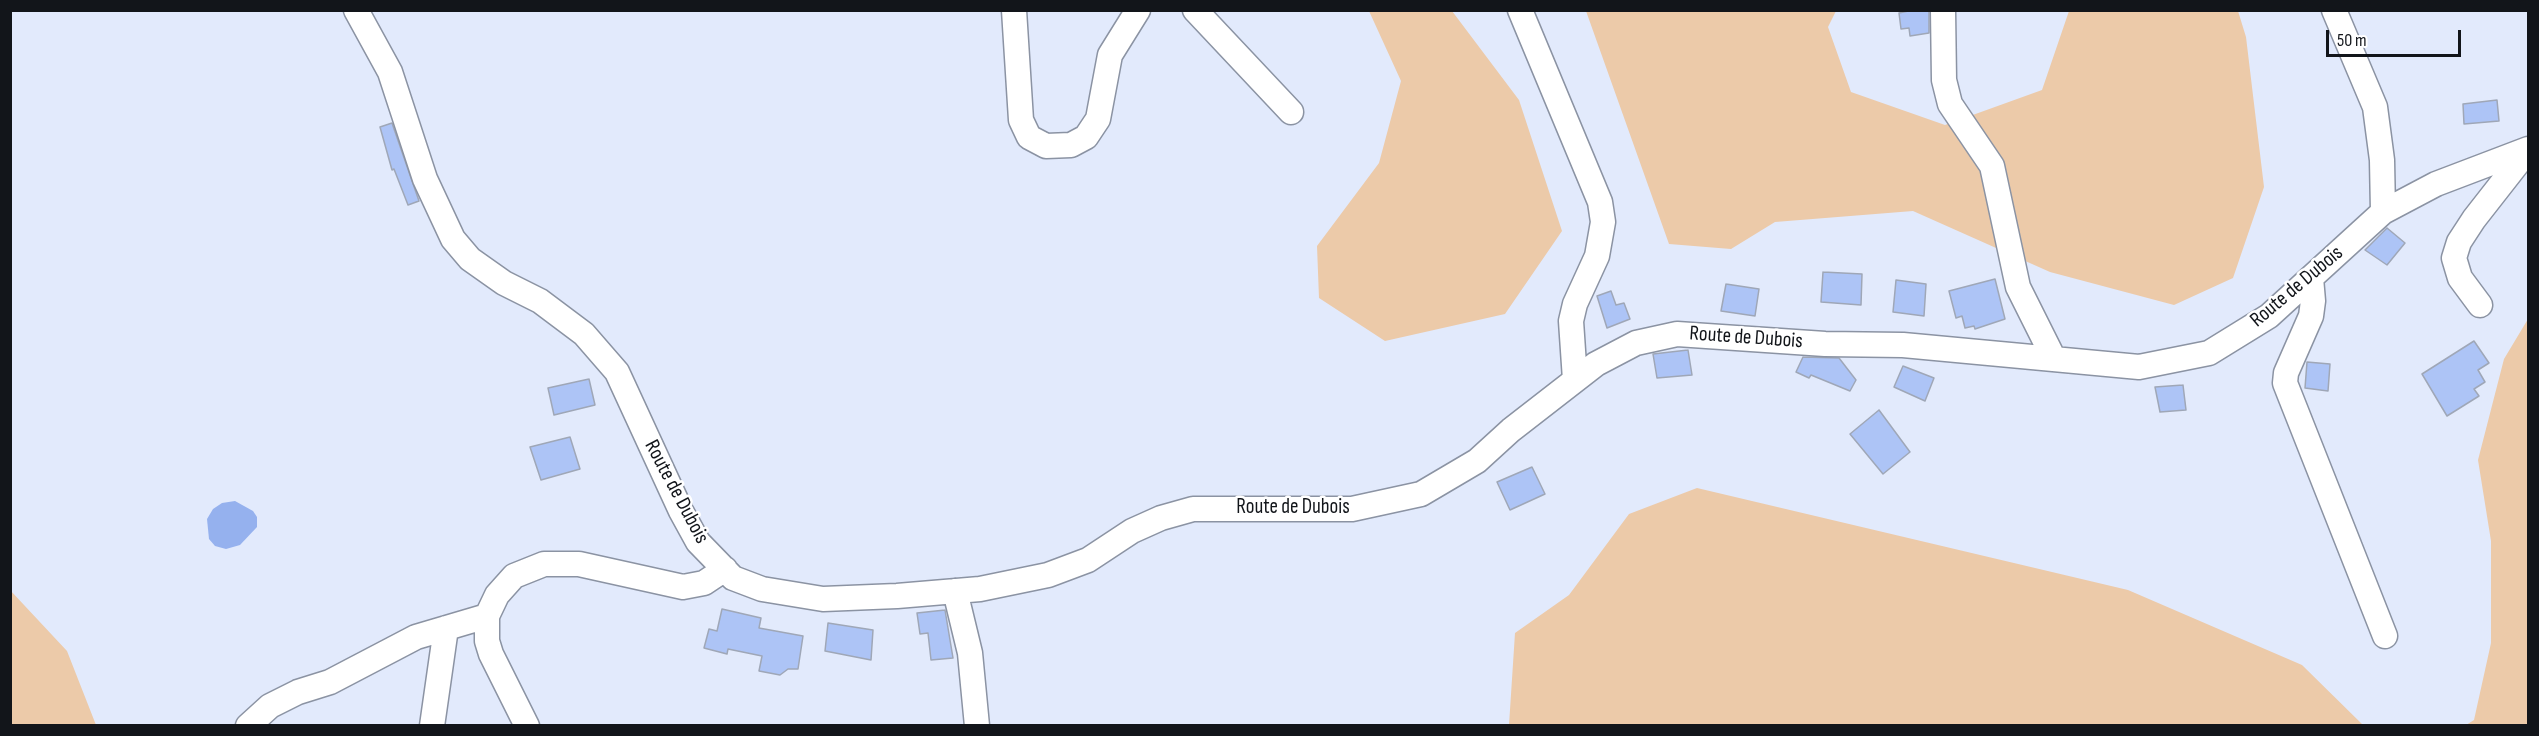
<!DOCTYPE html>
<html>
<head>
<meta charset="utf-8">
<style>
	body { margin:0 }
	#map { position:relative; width:2539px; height:736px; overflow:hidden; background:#e2eafc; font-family:"Sofia Sans Condensed",sans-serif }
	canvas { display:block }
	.frame { position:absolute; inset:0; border:12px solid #12151a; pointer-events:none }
	.scale { position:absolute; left:2326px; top:30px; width:135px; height:27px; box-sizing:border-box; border:3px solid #12151a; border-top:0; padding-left:8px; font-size:18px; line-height:21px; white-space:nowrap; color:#12151a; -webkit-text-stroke:4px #fff; paint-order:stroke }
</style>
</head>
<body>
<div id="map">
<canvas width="2539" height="736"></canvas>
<div class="frame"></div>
<div class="scale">50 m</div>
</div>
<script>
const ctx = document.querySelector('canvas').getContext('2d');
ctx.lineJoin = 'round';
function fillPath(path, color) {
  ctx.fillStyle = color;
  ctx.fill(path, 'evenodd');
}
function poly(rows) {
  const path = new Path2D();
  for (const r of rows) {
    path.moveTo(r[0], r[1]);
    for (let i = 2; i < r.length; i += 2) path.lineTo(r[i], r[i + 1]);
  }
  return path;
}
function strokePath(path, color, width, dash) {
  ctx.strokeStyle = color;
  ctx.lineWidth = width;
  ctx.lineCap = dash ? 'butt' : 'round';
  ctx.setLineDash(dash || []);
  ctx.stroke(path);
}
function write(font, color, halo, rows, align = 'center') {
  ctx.font = font + ' "Sofia Sans Condensed",sans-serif';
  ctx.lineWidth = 5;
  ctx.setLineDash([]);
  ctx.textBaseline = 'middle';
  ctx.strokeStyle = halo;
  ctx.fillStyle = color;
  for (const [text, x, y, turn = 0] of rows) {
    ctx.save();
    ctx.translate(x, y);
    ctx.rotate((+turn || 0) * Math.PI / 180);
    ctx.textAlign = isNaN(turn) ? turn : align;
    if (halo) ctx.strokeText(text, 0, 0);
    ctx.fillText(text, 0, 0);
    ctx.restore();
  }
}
fillPath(poly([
	[1369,11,1452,11,1519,100,1562,231,1505,314,1385,341,1319,298,1317,246,1379,163,1401,81],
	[1586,11,1836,11,1828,27,1851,92,1945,125,2042,90,2069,11,2238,11,2246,37,2264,187,2233,278,2174,305,2050,272,1913,211,1775,222,1731,249,1669,244],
	[2528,319,2528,725,2466,725,2474,720,2491,643,2491,541,2478,460,2504,359],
	[1697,488,2128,590,2302,665,2363,725,1509,725,1515,633,1569,595,1629,514],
	[10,590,67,651,96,725,11,725]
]), '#eccaa9');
fillPath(poly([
	[235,501,253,511,257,517,257,527,240,545,226,549,215,546,209,539,207,519,213,509,222,503]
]), '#95b1ee');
const building = poly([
	[1913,10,1929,10,1929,33,1910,36,1909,28,1901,29,1899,13,1913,10],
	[2497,100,2499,121,2464,124,2463,104,2497,100],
	[392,123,419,201,408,205,394,169,392,170,380,127,392,123],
	[2387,228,2405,243,2387,265,2365,250,2387,228],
	[1823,272,1862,274,1861,305,1821,302,1823,272],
	[1995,279,2005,319,1975,329,1974,326,1965,328,1962,316,1956,318,1949,291,1995,279],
	[1896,280,1926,284,1924,316,1893,312,1896,280],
	[1726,284,1759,289,1755,316,1721,311,1726,284],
	[1611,291,1616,305,1624,303,1630,319,1607,328,1597,296,1611,291],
	[2474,341,2489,363,2478,370,2485,382,2474,389,2479,396,2447,416,2422,374,2474,341],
	[1688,350,1692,375,1657,378,1653,354,1688,350],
	[1803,357,1839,358,1856,380,1850,391,1811,375,1809,378,1796,372,1803,357],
	[2307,362,2330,364,2328,391,2305,388,2307,362],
	[1903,366,1934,378,1925,401,1894,387,1903,366],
	[589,379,595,405,554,415,548,388,589,379],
	[2183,385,2186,410,2160,412,2155,387,2183,385],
	[1879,410,1910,452,1883,474,1850,434,1879,410],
	[570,437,580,469,541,480,530,447,570,437],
	[1532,467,1545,494,1510,510,1497,482,1532,467],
	[722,609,761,618,759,628,803,636,798,669,788,669,780,675,759,671,762,656,728,649,727,654,704,648,709,629,717,631,722,609],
	[945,610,953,658,931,660,928,633,920,634,917,613,945,610],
	[828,623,873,630,871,660,825,651,828,623]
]);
fillPath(building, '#adc4f6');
strokePath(building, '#9fa7b7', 1.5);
const minor = poly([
	[356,10,390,72,425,179,453,239,470,259,504,283,540,301,584,334,617,372,681,511,698,542,733,578,762,589,823,599,897,596,980,589,1048,575,1088,560,1132,531,1161,518,1193,509,1352,509,1421,494,1477,461,1511,430,1596,364,1636,343,1677,334,1825,344,1903,345,2139,367,2209,353,2269,316,2383,212,2436,184,2528,149],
	[1014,10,1021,120,1029,137,1046,146,1071,145,1086,137,1098,119,1110,55,1138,10],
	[1195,10,1291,112],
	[1520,10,1600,202,1603,222,1597,256,1575,304,1571,321,1575,380],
	[1943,10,1944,80,1950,104,1992,166,2018,287,2054,359],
	[2334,10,2375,107,2382,160,2383,212],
	[2311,278,2313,301,2311,316,2286,373,2285,383,2385,636],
	[2480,305,2460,278,2454,258,2459,242,2474,219,2528,150],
	[955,591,970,653,977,726],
	[248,726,270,706,298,692,330,682,416,637,487,616],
	[432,726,446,628],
	[527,726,491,654,487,641,487,616,497,595,514,576,544,564,579,564,683,587,704,583,725,569]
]);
strokePath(minor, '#8b93a3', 27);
strokePath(minor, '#fff', 24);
write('21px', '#12151a', '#fff', [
	["Route de Dubois",2297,287,-40],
	["Route de Dubois",1746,338,4],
	["Route de Dubois",676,492,62],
	["Route de Dubois",1293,508]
]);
</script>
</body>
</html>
